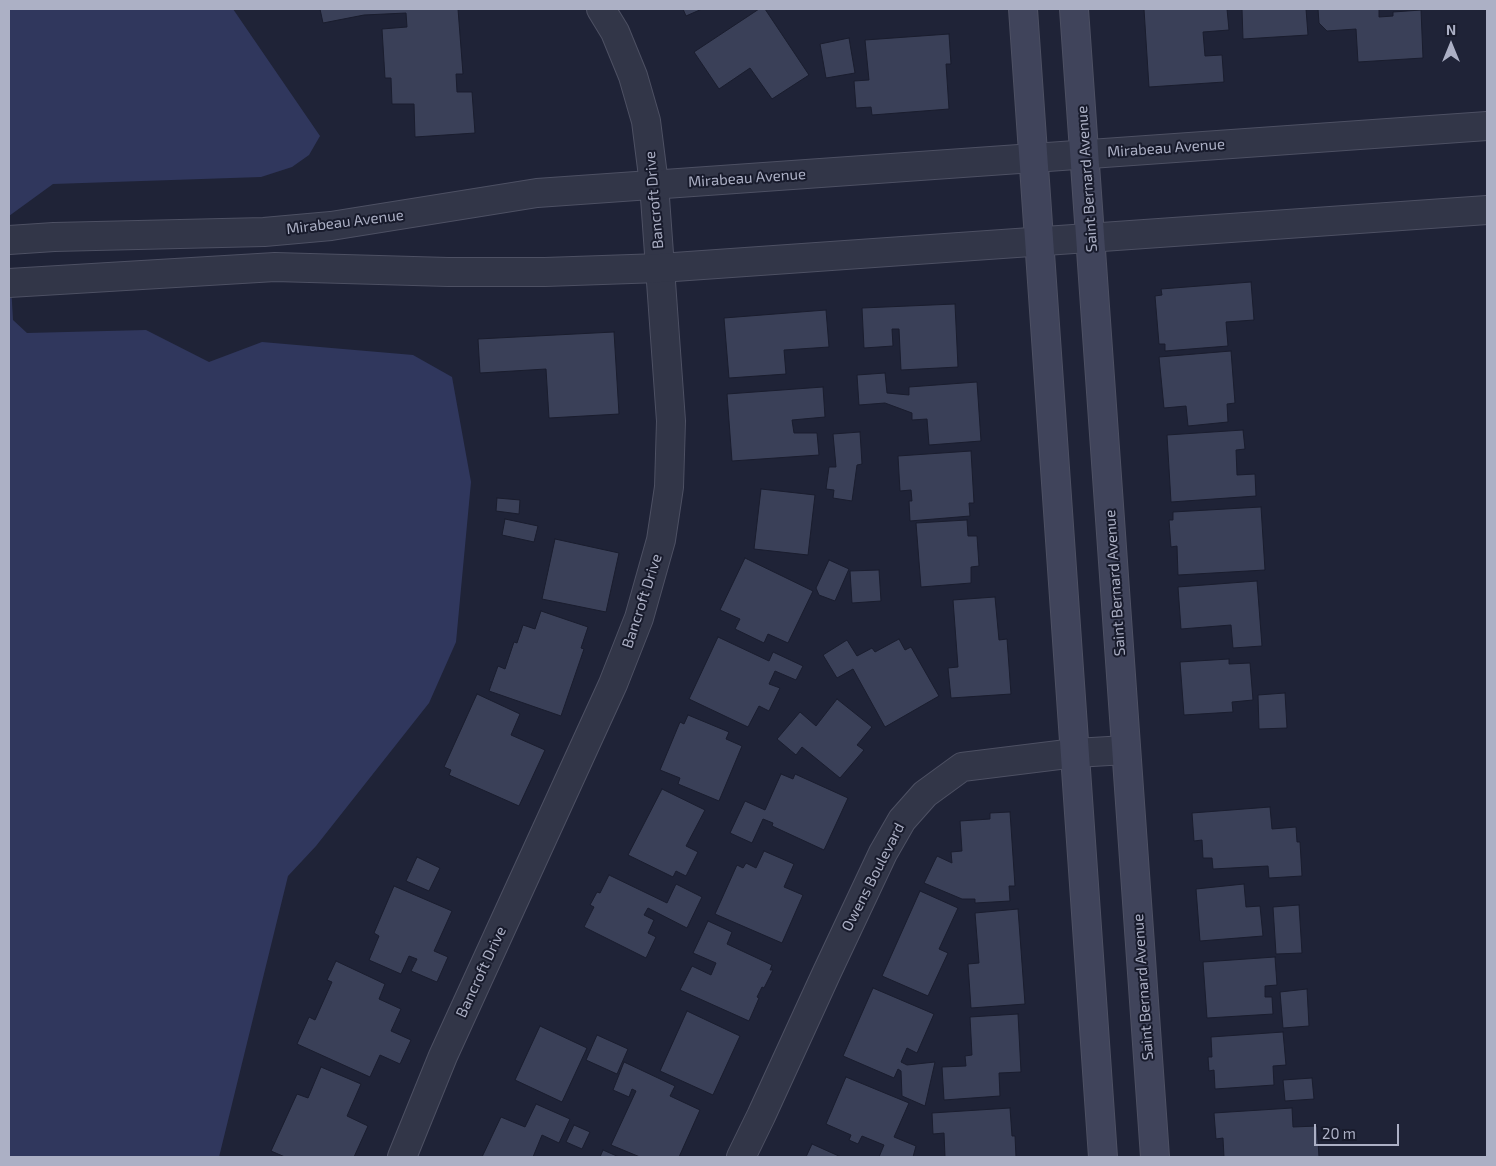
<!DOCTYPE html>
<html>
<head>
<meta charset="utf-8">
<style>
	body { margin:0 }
	#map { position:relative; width:1496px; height:1166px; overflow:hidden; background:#1f2337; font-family:"Exo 2",sans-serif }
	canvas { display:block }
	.frame { position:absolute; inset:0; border:10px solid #acb0c5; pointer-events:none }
	.north { position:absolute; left:1426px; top:20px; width:50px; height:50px; -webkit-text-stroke:4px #181b2c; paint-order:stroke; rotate:0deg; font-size:14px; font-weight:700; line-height:20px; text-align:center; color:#acb0c5 }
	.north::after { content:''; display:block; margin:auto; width:18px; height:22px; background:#acb0c5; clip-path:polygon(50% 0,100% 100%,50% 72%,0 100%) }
	.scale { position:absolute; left:1314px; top:1124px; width:85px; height:22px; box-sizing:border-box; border:2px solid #acb0c5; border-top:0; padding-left:6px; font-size:15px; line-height:18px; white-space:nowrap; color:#acb0c5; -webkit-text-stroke:4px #181b2c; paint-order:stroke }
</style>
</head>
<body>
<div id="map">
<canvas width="1496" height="1166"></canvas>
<div class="frame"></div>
<div class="north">N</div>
<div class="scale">20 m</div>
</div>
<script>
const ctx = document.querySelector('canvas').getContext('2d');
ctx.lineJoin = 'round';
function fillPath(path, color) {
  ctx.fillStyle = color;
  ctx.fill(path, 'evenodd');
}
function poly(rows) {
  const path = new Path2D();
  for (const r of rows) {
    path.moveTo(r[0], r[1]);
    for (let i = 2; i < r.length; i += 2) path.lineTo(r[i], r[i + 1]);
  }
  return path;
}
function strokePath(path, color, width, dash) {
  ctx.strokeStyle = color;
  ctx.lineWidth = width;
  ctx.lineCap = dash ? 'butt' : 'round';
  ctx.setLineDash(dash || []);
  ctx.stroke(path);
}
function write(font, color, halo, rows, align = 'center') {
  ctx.font = font + ' "Exo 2",sans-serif';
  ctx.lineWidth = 4;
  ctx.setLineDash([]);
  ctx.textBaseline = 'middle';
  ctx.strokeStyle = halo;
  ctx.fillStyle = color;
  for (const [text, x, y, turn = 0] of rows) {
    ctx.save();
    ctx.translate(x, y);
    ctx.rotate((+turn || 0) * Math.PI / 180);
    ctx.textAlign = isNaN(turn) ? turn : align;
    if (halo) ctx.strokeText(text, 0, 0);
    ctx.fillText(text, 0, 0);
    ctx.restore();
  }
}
fillPath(poly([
	[9,9,233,9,320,136,309,155,292,167,261,177,53,184,9,216],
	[9,250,13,320,27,333,146,330,209,362,262,342,413,355,452,377,471,482,456,642,429,703,316,846,288,876,219,1157,9,1157]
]), '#30375d');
const building = poly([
	[320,9,458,9,463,74,456,74,457,92,472,92,475,133,415,137,414,104,392,104,391,78,385,78,382,29,407,27,406,13,364,15,323,23,320,9],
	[683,9,702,9,686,16,683,9],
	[759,9,765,9,809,75,772,99,750,68,719,89,694,52,759,9],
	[1144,9,1227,9,1229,30,1203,32,1205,56,1222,55,1224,82,1149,87,1144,9],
	[1242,9,1306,9,1308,35,1243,39,1242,9],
	[1318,9,1379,9,1379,17,1393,16,1393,12,1421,10,1423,58,1358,62,1356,29,1327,31,1319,23,1318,9],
	[949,34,951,64,946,64,949,109,872,115,871,107,856,108,854,81,869,80,865,40,949,34],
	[849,38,855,73,826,78,820,44,849,38],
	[1251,282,1254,320,1226,322,1228,346,1165,351,1165,344,1159,344,1155,296,1162,295,1161,289,1251,282],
	[955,304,958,367,901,370,899,329,892,329,893,346,864,348,862,308,955,304],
	[826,310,829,347,784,350,786,374,729,378,724,318,826,310],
	[614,332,619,414,549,418,546,369,480,373,478,339,614,332],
	[1231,351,1235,403,1227,404,1228,422,1188,426,1186,406,1164,408,1159,357,1231,351],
	[885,373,887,393,909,395,909,387,977,382,981,441,929,445,927,419,912,420,912,413,885,403,859,405,857,375,885,373],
	[823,387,825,417,792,420,794,433,817,433,819,455,732,461,727,394,823,387],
	[1243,430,1245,449,1236,450,1237,475,1255,474,1256,496,1171,502,1167,435,1243,430],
	[860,432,862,464,857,465,852,501,833,498,834,490,826,489,829,467,836,467,833,434,860,432],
	[971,451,974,503,969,503,970,516,910,521,909,501,912,501,911,490,900,491,898,456,971,451],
	[761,489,815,495,808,555,754,549,761,489],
	[497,498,520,500,519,514,496,511,497,498],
	[1261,507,1265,570,1178,575,1177,546,1171,547,1169,520,1173,520,1173,512,1261,507],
	[505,519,538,526,534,542,502,535,505,519],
	[967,520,968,536,977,536,979,566,971,567,971,583,921,587,916,523,967,520],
	[555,539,619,553,606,612,542,599,555,539],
	[745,558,813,591,788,643,768,634,764,643,735,629,740,619,720,610,745,558],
	[829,560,849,569,835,601,819,595,816,588,829,560],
	[879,570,881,601,852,603,850,571,879,570],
	[1257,581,1262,646,1233,648,1231,625,1181,629,1178,587,1257,581],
	[995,597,999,640,1007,639,1011,694,951,698,948,668,958,667,953,600,995,597],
	[541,611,588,627,581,648,584,649,561,716,489,691,498,666,505,669,514,642,517,643,523,625,535,629,541,611],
	[718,637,769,661,773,652,803,666,796,680,775,671,769,684,780,688,769,711,759,706,748,727,689,699,718,637],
	[899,639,905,650,911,647,939,696,885,727,853,669,837,678,823,655,847,640,857,656,872,648,875,652,899,639],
	[1229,659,1229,664,1250,663,1253,700,1232,702,1233,712,1184,715,1180,662,1229,659],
	[1285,693,1287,728,1259,729,1258,695,1285,693],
	[477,694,520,714,511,735,545,750,519,806,449,775,451,770,444,767,477,694],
	[837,699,872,727,857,745,864,750,840,778,802,747,796,755,777,739,800,712,816,726,837,699],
	[688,715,729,732,726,739,742,746,719,801,678,784,680,778,660,770,680,722,684,724,688,715],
	[781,774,793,779,795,774,848,798,824,850,772,826,773,823,763,819,752,843,730,833,745,801,765,810,781,774],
	[662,789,705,810,686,846,698,852,686,876,676,871,673,877,628,855,662,789],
	[1270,807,1272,829,1296,827,1297,842,1300,842,1302,876,1269,878,1268,866,1213,869,1212,858,1203,858,1202,840,1194,841,1192,813,1270,807],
	[1010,812,1015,886,1009,886,1010,901,975,903,975,899,962,899,924,883,937,856,952,863,951,852,962,851,960,821,990,819,990,813,1010,812],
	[764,851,794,864,784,887,803,895,782,943,715,914,737,865,743,868,746,863,756,868,764,851],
	[417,857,440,868,429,891,406,881,417,857],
	[609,875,667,903,676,884,702,897,687,928,648,908,644,915,654,920,648,933,656,937,646,958,584,927,594,907,590,905,597,892,600,893,609,875],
	[1244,884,1246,907,1260,906,1263,936,1200,941,1196,889,1244,884],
	[394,886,452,911,434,951,448,957,437,982,411,971,417,959,409,956,401,974,369,960,379,936,374,933,394,886],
	[920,891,958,908,939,949,948,953,928,996,882,976,920,891],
	[1299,905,1302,953,1276,954,1273,907,1299,905],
	[1018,909,1025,1004,971,1008,968,964,979,963,975,913,1018,909],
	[708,921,732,932,727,944,772,965,770,970,773,970,764,988,762,987,757,997,759,998,749,1021,680,990,692,966,711,975,716,963,693,953,708,921],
	[1275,957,1277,985,1265,986,1265,997,1272,997,1273,1014,1207,1018,1203,962,1275,957],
	[336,961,385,984,379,999,401,1009,391,1031,411,1040,400,1064,380,1055,370,1077,297,1044,309,1017,315,1020,332,982,327,980,336,961],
	[873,988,934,1014,917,1053,907,1048,901,1062,907,1065,935,1062,925,1106,902,1096,901,1071,898,1069,894,1078,843,1056,873,988],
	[1307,989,1309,1026,1283,1028,1280,992,1307,989],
	[687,1011,740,1036,713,1095,660,1071,687,1011],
	[1018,1014,1021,1072,999,1073,1000,1096,944,1100,942,1067,966,1066,965,1056,972,1055,970,1017,1018,1014],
	[540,1026,587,1048,562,1102,515,1080,540,1026],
	[1283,1032,1286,1065,1273,1066,1274,1085,1215,1089,1214,1070,1209,1071,1208,1057,1212,1057,1211,1037,1283,1032],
	[597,1035,628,1049,617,1074,586,1060,597,1035],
	[624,1062,675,1086,670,1096,700,1110,679,1157,640,1157,611,1145,636,1091,632,1089,629,1097,613,1090,624,1062],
	[321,1067,361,1084,347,1116,368,1126,354,1157,285,1157,271,1151,297,1094,308,1098,321,1067],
	[846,1077,909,1103,894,1137,916,1146,913,1157,879,1157,884,1145,862,1136,858,1144,849,1140,851,1135,826,1124,846,1077],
	[1312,1078,1314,1099,1285,1101,1283,1080,1312,1078],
	[536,1104,570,1119,559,1143,542,1135,533,1157,482,1157,501,1117,525,1127,536,1104],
	[1010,1108,1012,1136,1015,1136,1016,1157,945,1157,944,1133,933,1134,932,1113,1010,1108],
	[1292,1108,1293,1127,1317,1126,1319,1157,1224,1157,1223,1138,1216,1139,1214,1113,1292,1108],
	[574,1125,590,1132,582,1149,566,1142,574,1125],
	[812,1144,841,1157,806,1157,812,1144],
	[603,1150,619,1157,600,1157,603,1150]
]);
fillPath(building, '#3a4058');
strokePath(building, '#1a1d2e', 1);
const minor = poly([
	[402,1157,443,1056,613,684,639,618,661,540,669,487,671,421,654,184,646,121,633,76,615,32,601,9],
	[741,1157,761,1116,827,972,883,853,902,820,925,794,962,767,1075,753,1126,750]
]);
const tertiary = poly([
	[9,240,54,237,264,232,331,226,537,193,1487,126],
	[9,283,275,267,448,272,545,272,660,268,1487,210]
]);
const secondary = poly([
	[1023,9,1103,1157],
	[1074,9,1155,1157]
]);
strokePath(minor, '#4d5063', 30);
strokePath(tertiary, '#4d5063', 30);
strokePath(secondary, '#4d5063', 30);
strokePath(minor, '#323648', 28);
strokePath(tertiary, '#323648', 28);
strokePath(secondary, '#40445b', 28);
write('15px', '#acb0c5', '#181b2c', [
	["Mirabeau Avenue",1166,148,-4],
	["Mirabeau Avenue",747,178,-4],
	["Saint Bernard Avenue",1087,179,-94],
	["Bancroft Drive",654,200,-95],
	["Mirabeau Avenue",345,222,-7],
	["Saint Bernard Avenue",1115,583,-94],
	["Bancroft Drive",642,601,-72],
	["Owens Boulevard",873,877,-63],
	["Bancroft Drive",481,972,-65],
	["Saint Bernard Avenue",1143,987,-94]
]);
</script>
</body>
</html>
